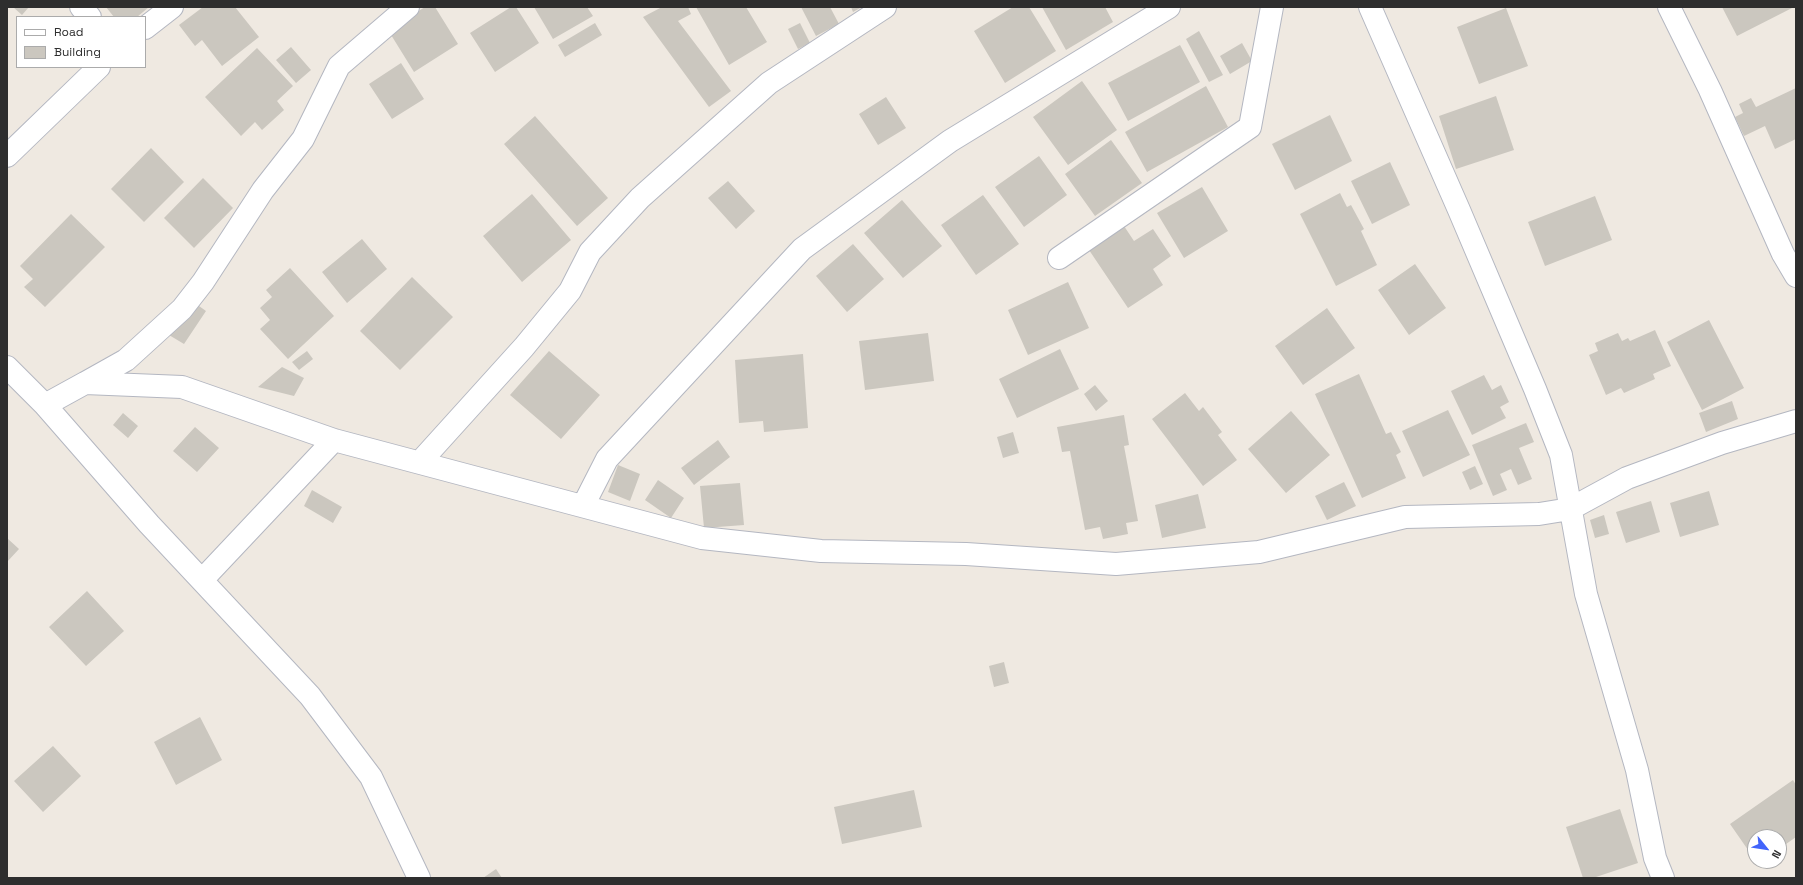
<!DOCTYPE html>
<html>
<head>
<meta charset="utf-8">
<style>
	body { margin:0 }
	#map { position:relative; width:1803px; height:885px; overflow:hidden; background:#efe9e1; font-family:"Space Grotesk",sans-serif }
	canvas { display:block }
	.frame { position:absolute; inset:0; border:8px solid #2e2e2e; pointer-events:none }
	.legend { position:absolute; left:16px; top:16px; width:130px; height:52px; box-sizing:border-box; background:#fff; border:1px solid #ababab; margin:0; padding:5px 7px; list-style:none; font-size:12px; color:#2e2e2e }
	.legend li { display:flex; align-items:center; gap:8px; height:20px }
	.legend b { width:20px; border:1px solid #ababab }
	.north { position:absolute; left:1747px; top:829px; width:40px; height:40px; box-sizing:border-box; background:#fff; border:1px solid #ababab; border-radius:50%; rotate:120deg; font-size:11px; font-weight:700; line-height:16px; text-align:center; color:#2e2e2e }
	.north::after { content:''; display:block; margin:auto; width:14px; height:18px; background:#4264fb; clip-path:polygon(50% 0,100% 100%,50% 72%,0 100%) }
</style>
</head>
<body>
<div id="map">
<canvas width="1803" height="885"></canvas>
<div class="frame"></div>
<ul class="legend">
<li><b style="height:5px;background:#fff"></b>Road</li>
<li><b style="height:11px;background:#cbc7bf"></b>Building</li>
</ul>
<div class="north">N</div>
</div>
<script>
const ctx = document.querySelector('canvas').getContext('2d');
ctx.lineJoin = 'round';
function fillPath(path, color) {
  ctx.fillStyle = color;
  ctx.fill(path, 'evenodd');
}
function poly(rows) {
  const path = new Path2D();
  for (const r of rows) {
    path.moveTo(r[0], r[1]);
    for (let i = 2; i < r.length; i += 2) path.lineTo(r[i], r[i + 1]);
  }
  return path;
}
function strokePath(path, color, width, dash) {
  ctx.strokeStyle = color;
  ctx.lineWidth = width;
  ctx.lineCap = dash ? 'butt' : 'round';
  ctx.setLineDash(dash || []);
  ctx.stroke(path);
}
fillPath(poly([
	[13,7,29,7,22,15],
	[106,7,149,7,137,17,114,17],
	[203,7,235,7,259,37,222,66,202,40,195,46,179,25],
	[425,7,435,7,458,44,414,72,388,30],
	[511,7,516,7,539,43,495,72,470,33],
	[534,7,587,7,593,16,553,39],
	[662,7,688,7,691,14,678,21,731,91,709,107,643,17],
	[696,7,746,7,767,42,729,65],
	[801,7,830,7,839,24,816,36],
	[851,7,862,7,853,12],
	[1013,7,1029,7,1056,51,1005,83,974,31],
	[1042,7,1105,7,1113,22,1066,50],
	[1722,7,1794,7,1737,36],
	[1506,8,1528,66,1479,84,1457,27],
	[595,23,602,35,565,57,558,45],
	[800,23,810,43,798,49,788,29],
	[1199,31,1223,75,1209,82,1186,39],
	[1242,43,1252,61,1230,74,1220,56],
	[1180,45,1200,82,1128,121,1108,83],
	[291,47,311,70,296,83,276,60],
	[257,48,293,86,277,101,284,110,262,130,255,122,241,136,205,97],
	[401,63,424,99,392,119,369,84],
	[1082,81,1117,130,1068,165,1033,117],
	[1206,86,1228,127,1147,172,1125,132],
	[1796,88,1796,139,1775,149,1765,126,1744,136,1735,117,1743,113,1739,104,1751,98,1756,107],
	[1496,96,1514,150,1456,169,1439,116],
	[886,97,906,128,878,145,859,114],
	[1330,115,1352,161,1295,190,1272,144],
	[535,116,608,198,577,226,504,144],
	[1111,140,1142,183,1095,216,1065,174],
	[151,148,184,182,144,222,111,189],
	[1039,156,1067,195,1024,227,995,187],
	[1390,162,1410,205,1372,224,1351,181],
	[203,178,233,208,194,248,164,218],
	[728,181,755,211,736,229,708,198],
	[1202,187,1228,231,1184,258,1157,213],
	[1340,193,1347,207,1351,205,1364,229,1361,231,1377,265,1336,286,1300,214],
	[532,194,571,240,522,282,483,236],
	[983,195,1019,244,976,275,941,225],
	[1595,196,1612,240,1545,266,1528,222],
	[902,200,942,246,903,278,864,233],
	[71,214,105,247,45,307,24,287,33,279,20,266],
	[1122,223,1134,241,1153,229,1171,256,1153,269,1163,285,1128,308,1087,247],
	[362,239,387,269,347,303,322,272],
	[853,244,884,279,847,312,816,276],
	[1415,264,1446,308,1409,335,1378,290],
	[290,268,334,316,288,359,260,329,270,320,260,308,272,297,266,290],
	[412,277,453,317,400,370,360,331],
	[1068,282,1089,328,1028,355,1008,310],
	[192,301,206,311,184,344,169,335],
	[1327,308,1355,348,1303,385,1275,346],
	[1709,320,1744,388,1702,410,1667,342],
	[1655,330,1671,366,1653,374,1655,379,1624,393,1621,388,1606,395,1589,355,1598,351,1595,343,1618,333,1622,341,1628,338,1630,341],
	[928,333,934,381,865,390,859,341],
	[1060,349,1079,389,1017,418,999,379],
	[307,351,313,359,299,370,292,362],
	[549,351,600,395,561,439,510,395],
	[803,354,808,428,764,432,763,421,739,423,735,360],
	[282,367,304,378,294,396,258,387],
	[1359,374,1386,434,1391,432,1401,452,1396,455,1406,478,1362,498,1315,394],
	[1484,375,1492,390,1501,385,1509,402,1500,407,1506,418,1472,435,1451,391],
	[1095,385,1108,401,1096,411,1084,394],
	[1185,393,1199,411,1203,407,1222,432,1218,435,1237,460,1203,486,1152,419],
	[1732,401,1738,419,1706,432,1699,413],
	[1448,410,1470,455,1423,477,1402,431],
	[1291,411,1330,455,1286,493,1248,449],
	[123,413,138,426,128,438,113,425],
	[1124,415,1129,445,1124,446,1138,521,1126,523,1128,534,1103,539,1100,527,1085,530,1070,451,1062,452,1057,427],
	[1526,423,1534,442,1519,448,1532,479,1518,485,1511,469,1500,474,1507,490,1493,496,1472,445],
	[195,427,219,448,197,472,173,451],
	[1013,432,1019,453,1003,458,997,437],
	[718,440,730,457,694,485,681,468],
	[618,465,640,474,630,501,608,492],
	[1475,466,1483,484,1470,490,1462,472],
	[658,480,684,498,671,518,645,500],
	[1344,482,1356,506,1327,520,1315,496],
	[740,483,744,525,704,528,700,486],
	[312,490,342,507,333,523,304,506],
	[1709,491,1719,525,1680,537,1670,503],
	[1198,494,1206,528,1162,538,1155,505],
	[1651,501,1660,532,1626,543,1616,512],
	[1604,515,1609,534,1595,538,1590,520],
	[7,538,19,549,7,562],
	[87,591,124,631,86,666,49,627],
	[1004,662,1009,683,994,687,989,666],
	[200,717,222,760,176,785,154,742],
	[53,746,81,776,43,812,14,781],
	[1793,780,1796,785,1796,837,1779,849,1779,837,1755,837,1755,860,1730,824],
	[914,790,922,827,842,844,834,807],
	[1620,809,1638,863,1593,878,1583,878,1566,827],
	[496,869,502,878,483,878]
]), '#cbc7bf');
const street = poly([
	[81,7,90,17],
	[1370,7,1459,210,1535,389,1561,455,1586,594,1637,770,1655,858,1663,878],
	[1669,7,1710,90,1783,254,1796,276],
	[145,28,172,7],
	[7,156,99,67],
	[1059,258,1250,127,1272,7],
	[7,367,45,405,149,524,310,696,371,777,419,878],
	[85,383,126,360,182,309,203,282,263,190,303,139,339,66,408,7],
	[45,405,85,383,182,387,334,440,702,538,821,551,966,554,1116,564,1259,552,1405,517,1539,514,1570,509,1627,478,1722,443,1796,421],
	[420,462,524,347,570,291,590,252,640,198,769,83,885,7],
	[583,506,607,459,802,249,950,141,1169,7],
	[202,580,334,440]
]);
strokePath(street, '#b4b7c1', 24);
strokePath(street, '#fff', 22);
</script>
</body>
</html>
